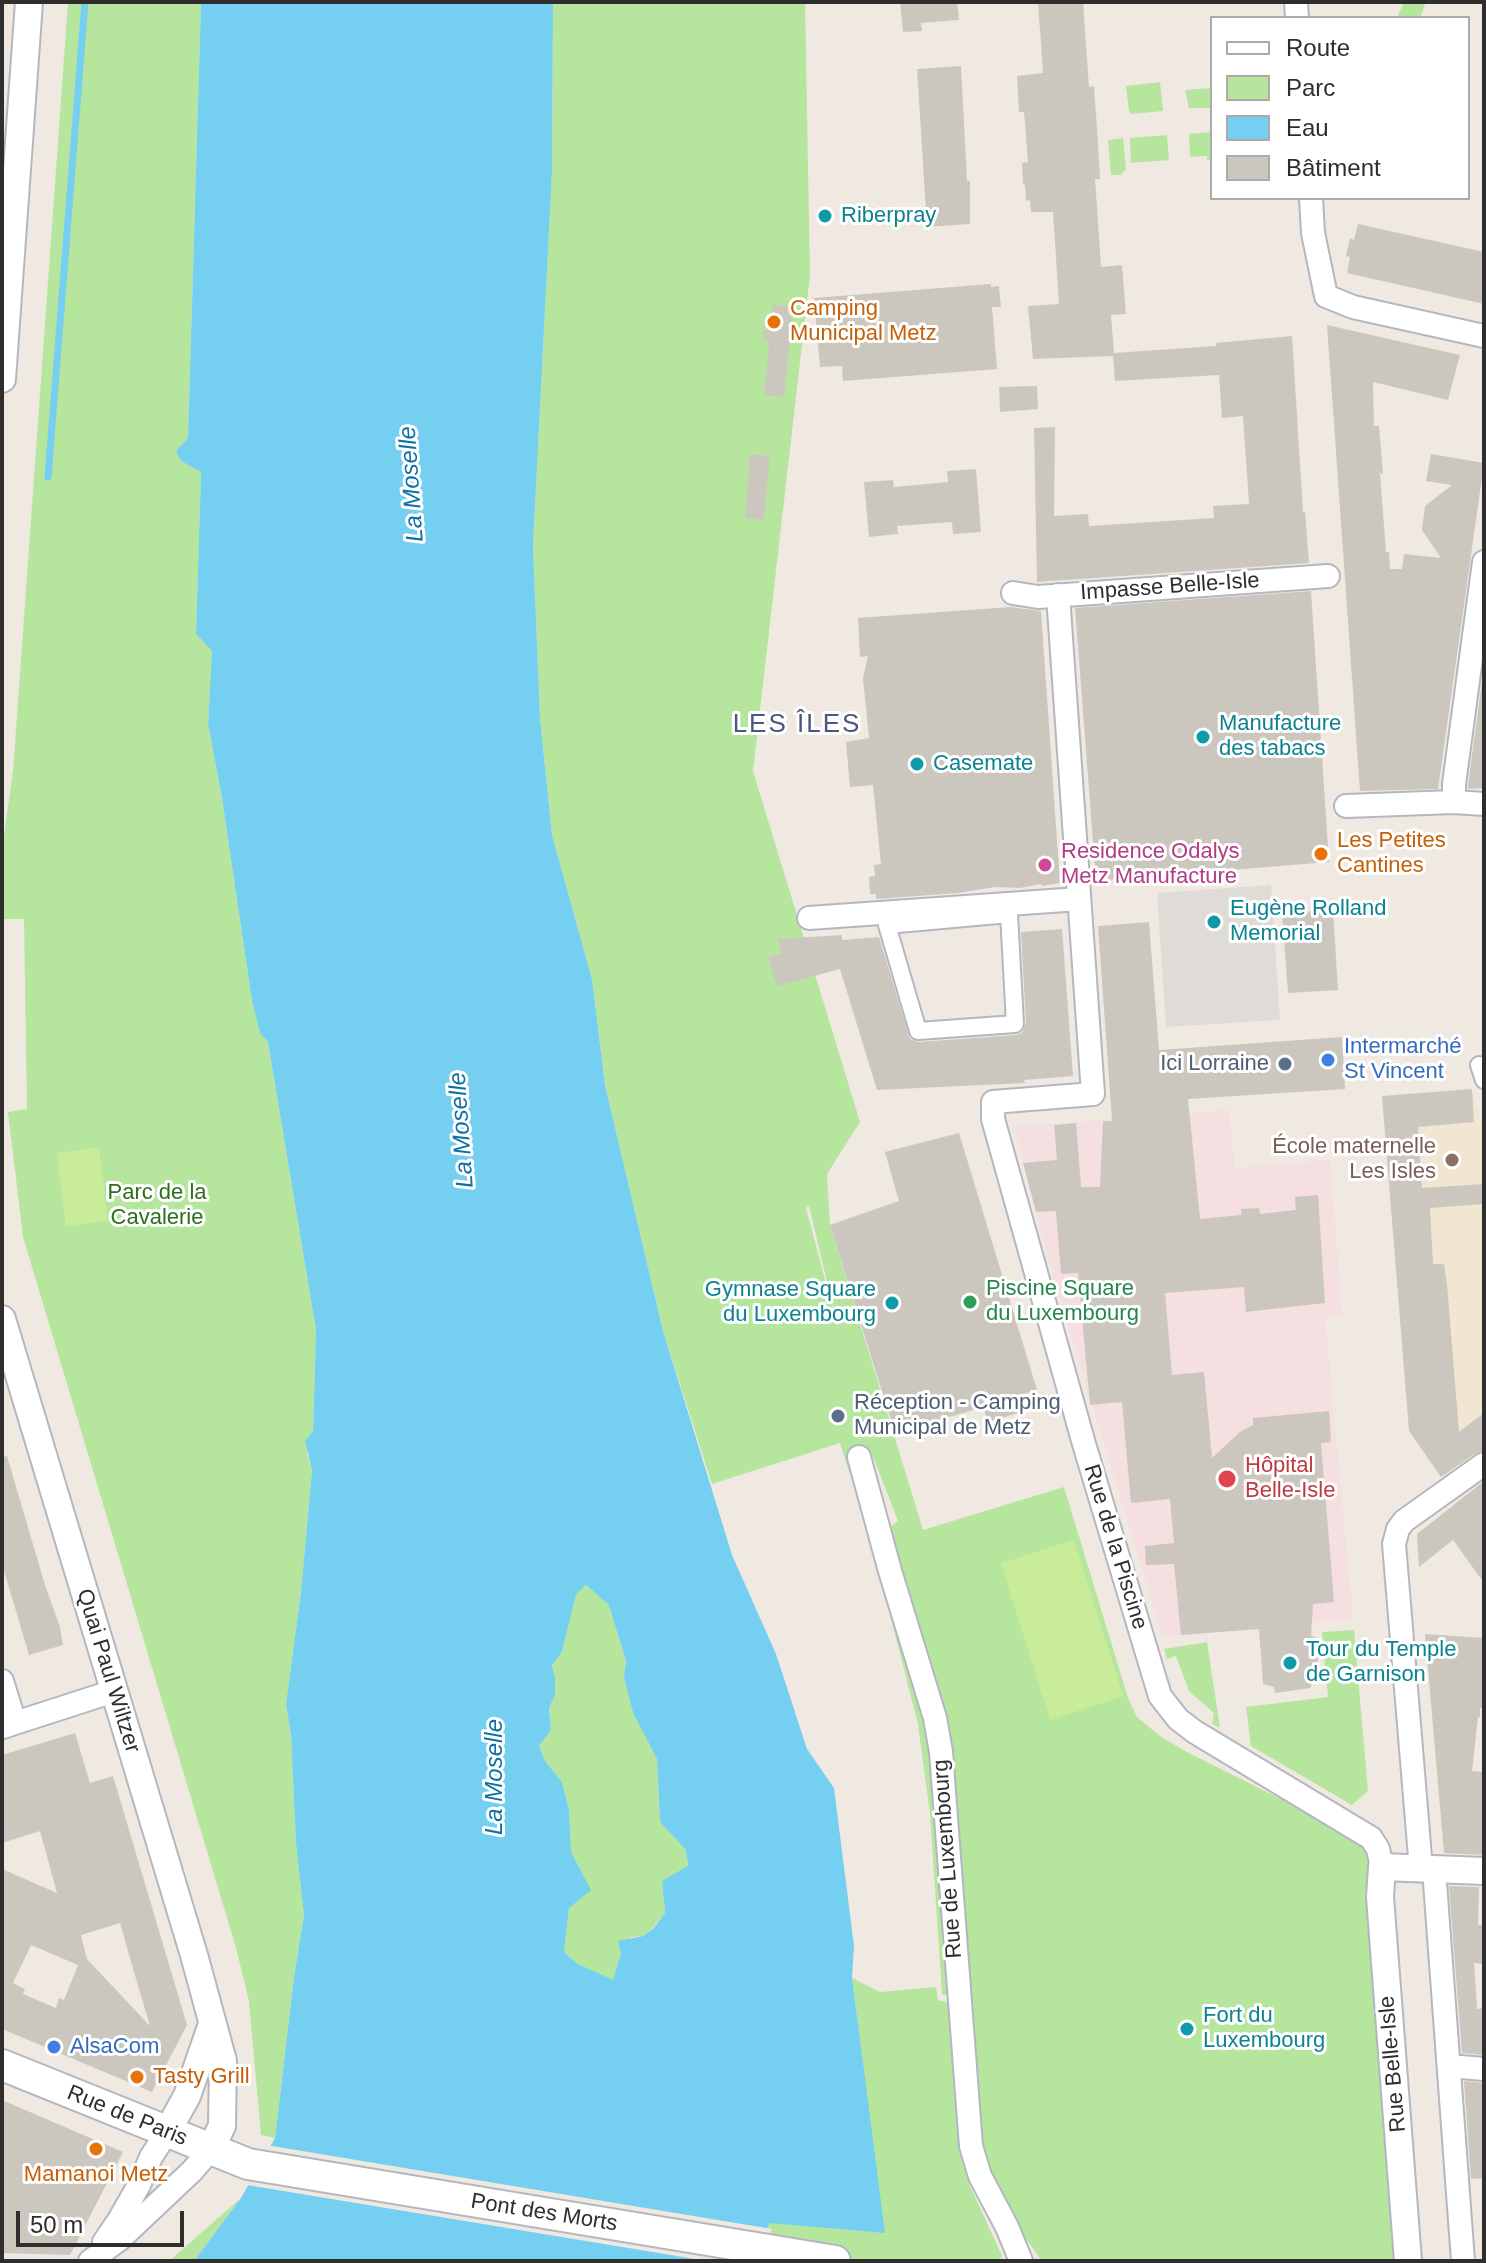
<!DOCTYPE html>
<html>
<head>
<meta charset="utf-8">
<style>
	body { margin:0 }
	#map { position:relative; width:1486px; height:2263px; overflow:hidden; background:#efe9e1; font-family:Helvetica,sans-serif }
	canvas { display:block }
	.frame { position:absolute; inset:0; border:4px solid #2e2e2e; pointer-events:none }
	.legend { position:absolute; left:1210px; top:16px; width:260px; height:184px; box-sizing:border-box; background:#fff; border:2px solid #ababab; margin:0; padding:10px 14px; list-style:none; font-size:24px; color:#2e2e2e }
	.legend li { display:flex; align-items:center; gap:16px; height:40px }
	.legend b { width:40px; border:2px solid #ababab }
	.scale { position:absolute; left:16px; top:2211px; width:168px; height:36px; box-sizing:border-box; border:4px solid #2e2e2e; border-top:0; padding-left:10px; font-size:24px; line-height:28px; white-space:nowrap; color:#2e2e2e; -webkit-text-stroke:6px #fff; paint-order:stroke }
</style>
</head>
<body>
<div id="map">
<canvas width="1486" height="2263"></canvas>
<div class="frame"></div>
<ul class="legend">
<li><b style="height:10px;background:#fff"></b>Route</li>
<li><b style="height:22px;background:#b6e59e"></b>Parc</li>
<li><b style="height:22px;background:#75cff0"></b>Eau</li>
<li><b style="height:22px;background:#cbc7bf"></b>Bâtiment</li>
</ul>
<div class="scale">50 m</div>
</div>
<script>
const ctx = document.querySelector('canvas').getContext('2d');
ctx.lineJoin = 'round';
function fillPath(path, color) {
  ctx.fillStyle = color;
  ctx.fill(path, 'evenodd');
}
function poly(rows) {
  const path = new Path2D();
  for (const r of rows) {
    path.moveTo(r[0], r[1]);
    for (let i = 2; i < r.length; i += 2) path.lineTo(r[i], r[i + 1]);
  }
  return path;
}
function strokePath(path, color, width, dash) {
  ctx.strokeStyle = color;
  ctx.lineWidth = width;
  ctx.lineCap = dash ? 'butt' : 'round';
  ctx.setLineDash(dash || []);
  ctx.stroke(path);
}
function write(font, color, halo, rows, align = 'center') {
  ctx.font = font + ' Helvetica,sans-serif';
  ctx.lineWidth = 6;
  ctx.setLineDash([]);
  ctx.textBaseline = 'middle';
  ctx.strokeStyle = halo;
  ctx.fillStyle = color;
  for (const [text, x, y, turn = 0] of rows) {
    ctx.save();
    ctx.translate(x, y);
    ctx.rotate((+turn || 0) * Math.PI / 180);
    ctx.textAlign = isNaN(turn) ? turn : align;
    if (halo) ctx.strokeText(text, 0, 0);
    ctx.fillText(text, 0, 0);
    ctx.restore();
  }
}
fillPath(poly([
	[1470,1088,1484,1124,1484,1453,1444,1482,1409,1431,1382,1096]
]), '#f0e6d1');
fillPath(poly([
	[1229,1110,1235,1168,1330,1160,1342,1314,1325,1317,1353,1619,1163,1637,1055,1284,1014,1127]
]), '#f5dfe0');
fillPath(poly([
	[68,2,201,2,188,438,176,451,181,461,201,472,196,634,212,651,208,724,222,798,252,1001,260,1033,268,1042,316,1330,313,1431,307,1454,312,1469,301,1592,286,1704,291,1735,296,1844,304,1915,294,1977,275,2138,261,2135,249,2001,236,1948,23,1237,8,1112,27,1109,24,919,2,919,3,843,13,771],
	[553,2,805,2,810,275,753,771,860,1122,827,1174,830,1225,923,1530,1064,1487,1128,1698,1137,1717,1160,1736,1185,1751,1337,1827,1367,1845,1370,1858,1404,2261,1042,2261,980,2176,958,1998,942,1994,930,1814,918,1724,871,1541,898,1521,871,1451,875,1467,850,1474,840,1443,712,1484,663,1331,605,1085,592,979,552,835,540,718,533,546,552,172],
	[808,1206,809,1206,840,1336,806,1208],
	[1404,2,1426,2,1420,18,1397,18],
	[1160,82,1163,111,1132,114,1129,112,1126,86],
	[1212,88,1212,108,1189,108,1185,90],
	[1212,132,1212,160,1207,160,1207,156,1190,157,1189,134],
	[1167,135,1169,160,1131,163,1130,138],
	[1123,138,1126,169,1121,175,1111,175,1108,140],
	[586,1585,609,1604,626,1661,624,1678,633,1713,657,1759,660,1822,686,1850,688,1867,662,1882,665,1913,652,1929,643,1936,631,1937,621,1953,613,1981,578,1964,564,1952,569,1907,590,1890,571,1852,569,1810,562,1782,545,1761,539,1746,551,1730,549,1708,555,1695,555,1678,552,1665,562,1652,576,1593],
	[1354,1630,1368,1791,1352,1805,1251,1746,1246,1707,1328,1697,1322,1632],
	[1207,1642,1220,1728,1212,1724,1214,1713,1189,1691,1176,1656,1167,1659,1164,1649],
	[852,1978,880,1992,936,1987,938,2000,952,2004,970,2186,1002,2256,999,2261,751,2261,860,2044],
	[241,2198,194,2261,169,2261]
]), '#b6e59e');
fillPath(poly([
	[99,1147,108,1221,66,1226,57,1153],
	[1074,1540,1123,1696,1050,1720,1001,1563]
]), '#c9ec9a');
fillPath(poly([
	[1271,885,1280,1020,1166,1027,1157,893]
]), '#dfdcd8');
fillPath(poly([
	[201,2,553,2,552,172,533,546,540,718,552,835,592,979,605,1085,663,1331,732,1555,776,1654,807,1749,834,1788,854,1946,852,1978,885,2233,770,2223,751,2261,194,2261,241,2198,275,2138,294,1977,304,1915,296,1844,291,1735,286,1704,301,1592,312,1470,305,1441,313,1431,316,1330,268,1042,260,1033,252,1001,222,798,208,724,212,651,196,634,201,472,181,461,176,451,188,438],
	[586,1585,609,1605,626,1661,624,1678,633,1713,657,1759,660,1822,686,1850,688,1866,662,1881,665,1913,653,1929,643,1936,618,1941,621,1953,613,1980,578,1964,564,1952,569,1908,591,1890,571,1852,569,1810,562,1782,545,1761,539,1746,551,1730,549,1708,555,1695,555,1678,552,1665,562,1652,576,1594]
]), '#75cff0');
fillPath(poly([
	[266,2145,772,2229,755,2261,707,2261,247,2185,252,2171]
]), '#efe9e1');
strokePath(poly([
	[48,477,85,2]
]), '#75cff0', 7);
fillPath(poly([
	[900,2,957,2,959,20,921,23,922,31,903,32],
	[1038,2,1083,2,1089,87,1094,86,1098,143,1100,179,1095,179,1101,267,1122,265,1126,314,1111,315,1114,353,1216,346,1216,343,1292,336,1303,512,1305,512,1309,563,1037,582,1034,428,1055,427,1054,516,1088,514,1089,526,1214,518,1213,506,1249,504,1243,416,1222,418,1219,375,1115,381,1113,356,1033,359,1028,306,1059,304,1053,212,1031,212,1030,200,1026,201,1025,185,1023,184,1022,163,1028,162,1024,112,1019,112,1017,76,1043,73],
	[961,66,967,181,970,181,970,224,927,227,917,69],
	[1358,224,1484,252,1484,304,1347,273,1350,257,1346,256,1350,238,1354,240],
	[991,284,991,287,999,286,1001,307,992,307,997,369,843,381,842,366,820,367,814,298],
	[773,305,793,307,784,397,764,395,769,344,762,335,772,319],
	[1327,325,1460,355,1448,400,1373,382,1374,426,1379,426,1383,474,1380,473,1386,552,1389,552,1390,569,1402,569,1404,554,1441,558,1422,530,1425,506,1452,485,1426,481,1431,454,1484,463,1438,789,1360,791],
	[1037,386,1038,409,1000,412,999,387],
	[750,454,770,456,764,520,745,518],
	[976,469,981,532,953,534,952,522,897,526,898,534,869,537,864,482,893,480,894,487,948,482,947,471],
	[1311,591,1329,862,1096,881,1075,608],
	[1010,607,1041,611,1060,883,1042,886,1041,884,1020,888,995,887,958,893,876,899,876,894,870,894,869,877,875,876,874,865,881,864,873,785,850,787,846,742,869,738,863,678,868,656,860,657,858,618],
	[1484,667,1484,788,1468,789,1468,785],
	[1333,910,1338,990,1288,993,1282,913],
	[1149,922,1159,1050,1342,1037,1345,1089,1188,1099,1200,1219,1241,1215,1241,1209,1259,1208,1260,1214,1296,1210,1295,1197,1318,1195,1325,1303,1246,1312,1244,1287,1165,1293,1172,1375,1204,1372,1212,1458,1240,1432,1253,1425,1253,1418,1329,1411,1331,1442,1321,1443,1334,1602,1313,1604,1311,1636,1315,1637,1320,1678,1314,1679,1310,1688,1275,1693,1274,1687,1263,1684,1259,1629,1181,1635,1174,1564,1146,1565,1145,1546,1174,1543,1170,1499,1131,1503,1122,1402,1090,1405,1078,1273,1061,1274,1056,1211,1036,1212,1023,1163,1057,1160,1054,1125,1076,1123,1081,1187,1100,1187,1103,1121,1112,1121,1098,926],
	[1062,929,1073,1076,1024,1080,1025,1083,877,1090,840,969,777,986,768,957,782,953,777,939,842,935,842,940,879,937,910,1039,919,1042,1016,1035,1022,1033,1026,1023,1021,932],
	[1472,1089,1474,1122,1418,1127,1422,1188,1484,1184,1484,1204,1430,1208,1433,1264,1444,1264,1447,1284,1459,1432,1484,1413,1484,1450,1476,1453,1441,1477,1409,1431,1382,1096],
	[959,1133,1037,1390,1018,1396,1022,1412,988,1422,983,1407,895,1433,830,1225,899,1201,885,1152],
	[7,1456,45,1585,60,1627,63,1645,29,1655,2,1564,2,1457],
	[1484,1481,1484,1583,1453,1540,1419,1567,1417,1534],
	[1425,1634,1484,1638,1484,1708,1480,1708,1480,1717,1478,1717,1472,1771,1484,1772,1484,1855,1444,1853],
	[75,1733,90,1783,113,1776,187,2025,152,2092,2,2029,2,1869,57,1893,40,1831,2,1843,2,1755],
	[120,1923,129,1955,150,2026,87,1959,81,1935],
	[31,1945,78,1965,64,2000,59,1998,56,2008,23,1994,25,1989,13,1983],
	[1449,1886,1479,1887,1478,1925,1484,1925,1484,1964,1474,1963,1477,2009,1484,2008,1484,2055,1462,2053],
	[1464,2081,1484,2083,1484,2178,1471,2179],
	[2,2100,123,2152,70,2255,2,2253]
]), '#cbc7bf');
const pedestrian = poly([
	[1009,914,1015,1024,918,1031,887,925,1009,914],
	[1479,1065,1484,1080]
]);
const minor = poly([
	[1296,2,1297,18],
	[1311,198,1313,233,1326,296,1353,307,1484,336],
	[1013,593,1038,597,1328,576],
	[1058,595,1093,1094,993,1102,993,1119,1084,1444,1160,1696,1178,1719,1195,1732,1371,1838,1378,1849,1382,1867],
	[1454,802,1454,784,1484,562],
	[1346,806,1454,802,1484,804],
	[809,918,1079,899],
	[859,1457,890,1571,935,1718,941,1752,971,2146,980,2176,1007,2227,1021,2261],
	[2,1681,15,1723,3,1727],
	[15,1723,114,1691],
	[1421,1869,1394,1544,1398,1529,1404,1521,1484,1464],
	[1434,1869,1463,2261],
	[1449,2066,1484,2069],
	[104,2242,119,2220,139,2185,151,2157,167,2132],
	[90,2261,120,2239,192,2171,210,2150]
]);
const tertiary = poly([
	[2,379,29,2],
	[2,1319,194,1955,223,2061,222,2126,210,2150],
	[167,2132,187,2096,212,2024],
	[1408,2261,1380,1897,1382,1867,1484,1871]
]);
const secondary = poly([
	[2,2065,248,2164,835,2261]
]);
strokePath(pedestrian, '#b4b7c1', 20);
strokePath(minor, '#b4b7c1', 26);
strokePath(tertiary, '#b4b7c1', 30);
strokePath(secondary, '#b4b7c1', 34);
strokePath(pedestrian, '#fff', 16);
strokePath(minor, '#fff', 22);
strokePath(tertiary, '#fff', 26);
strokePath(secondary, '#fff', 30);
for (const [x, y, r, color] of [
	[825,216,8,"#0f9aa8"],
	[774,322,8,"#e8710a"],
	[1203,737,8,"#0f9aa8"],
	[917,764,8,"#0f9aa8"],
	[1321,854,8,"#e8710a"],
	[1045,865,8,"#d1479c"],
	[1214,922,8,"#0f9aa8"],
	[1328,1060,8,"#3f7fe0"],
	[1285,1064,8,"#5c6f8a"],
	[1452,1160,8,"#8d6e63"],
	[970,1302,8,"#2e9e5b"],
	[892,1303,8,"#0f9aa8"],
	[838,1416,8,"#5c6f8a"],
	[1227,1479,10,"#e0444e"],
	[1290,1663,8,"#0f9aa8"],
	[1187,2029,8,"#0f9aa8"],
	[54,2047,8,"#3f7fe0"],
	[137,2077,8,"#e8710a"],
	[96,2149,8,"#e8710a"]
]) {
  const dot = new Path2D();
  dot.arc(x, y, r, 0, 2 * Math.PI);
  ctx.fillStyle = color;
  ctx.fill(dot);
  strokePath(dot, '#fff', 3);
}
write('22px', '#0d838f', '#fff', [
	["Riberpray",841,216],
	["Manufacture",1219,724],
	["des tabacs",1219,749],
	["Casemate",933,764],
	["Eugène Rolland",1230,909],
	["Memorial",1230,934],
	["Gymnase Square",876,1290,"right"],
	["du Luxembourg",876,1315,"right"],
	["Tour du Temple",1306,1650],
	["de Garnison",1306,1675],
	["Fort du",1203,2016],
	["Luxembourg",1203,2041]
], 'left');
write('22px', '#c56008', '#fff', [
	["Camping",790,309],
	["Municipal Metz",790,334],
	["Les Petites",1337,841],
	["Cantines",1337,866],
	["Tasty Grill",153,2077],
	["Mamanoi Metz",96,2175,"center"]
], 'left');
write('22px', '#2e2e2e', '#fff', [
	["Impasse Belle-Isle",1170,587,-4],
	["Rue de la Piscine",1115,1547,73],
	["Quai Paul Wiltzer",108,1671,73],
	["Rue de Luxembourg",948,1859,-94],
	["Rue Belle-Isle",1393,2064,-95],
	["Rue de Paris",127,2116,22],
	["Pont des Morts",544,2213,9]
]);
write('22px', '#b23c85', '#fff', [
	["Residence Odalys",1061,852],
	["Metz Manufacture",1061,877]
], 'left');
write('22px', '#366cbe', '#fff', [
	["Intermarché",1344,1047],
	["St Vincent",1344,1072],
	["AlsaCom",70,2047]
], 'left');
write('22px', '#4e5e75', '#fff', [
	["Ici Lorraine",1269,1064],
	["Réception - Camping",854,1403,"left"],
	["Municipal de Metz",854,1428,"left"]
], 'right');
write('22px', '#785e54', '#fff', [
	["École maternelle",1436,1147],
	["Les Isles",1436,1172]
], 'right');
write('22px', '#2c6e1b', '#fff', [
	["Parc de la",157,1193],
	["Cavalerie",157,1218]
]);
write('22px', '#27864d', '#fff', [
	["Piscine Square",986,1289],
	["du Luxembourg",986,1314]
], 'left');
write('22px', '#be3a42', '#fff', [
	["Hôpital",1245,1466],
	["Belle-Isle",1245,1491]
], 'left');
write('italic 24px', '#0d6fa3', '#fff', [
	["La Moselle",412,484,-94],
	["La Moselle",462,1130,-94],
	["La Moselle",495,1777,-90]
]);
ctx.letterSpacing = '2px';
write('26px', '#4d5680', '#fff', [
	["LES ÎLES",797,725]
]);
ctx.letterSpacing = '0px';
</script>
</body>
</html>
